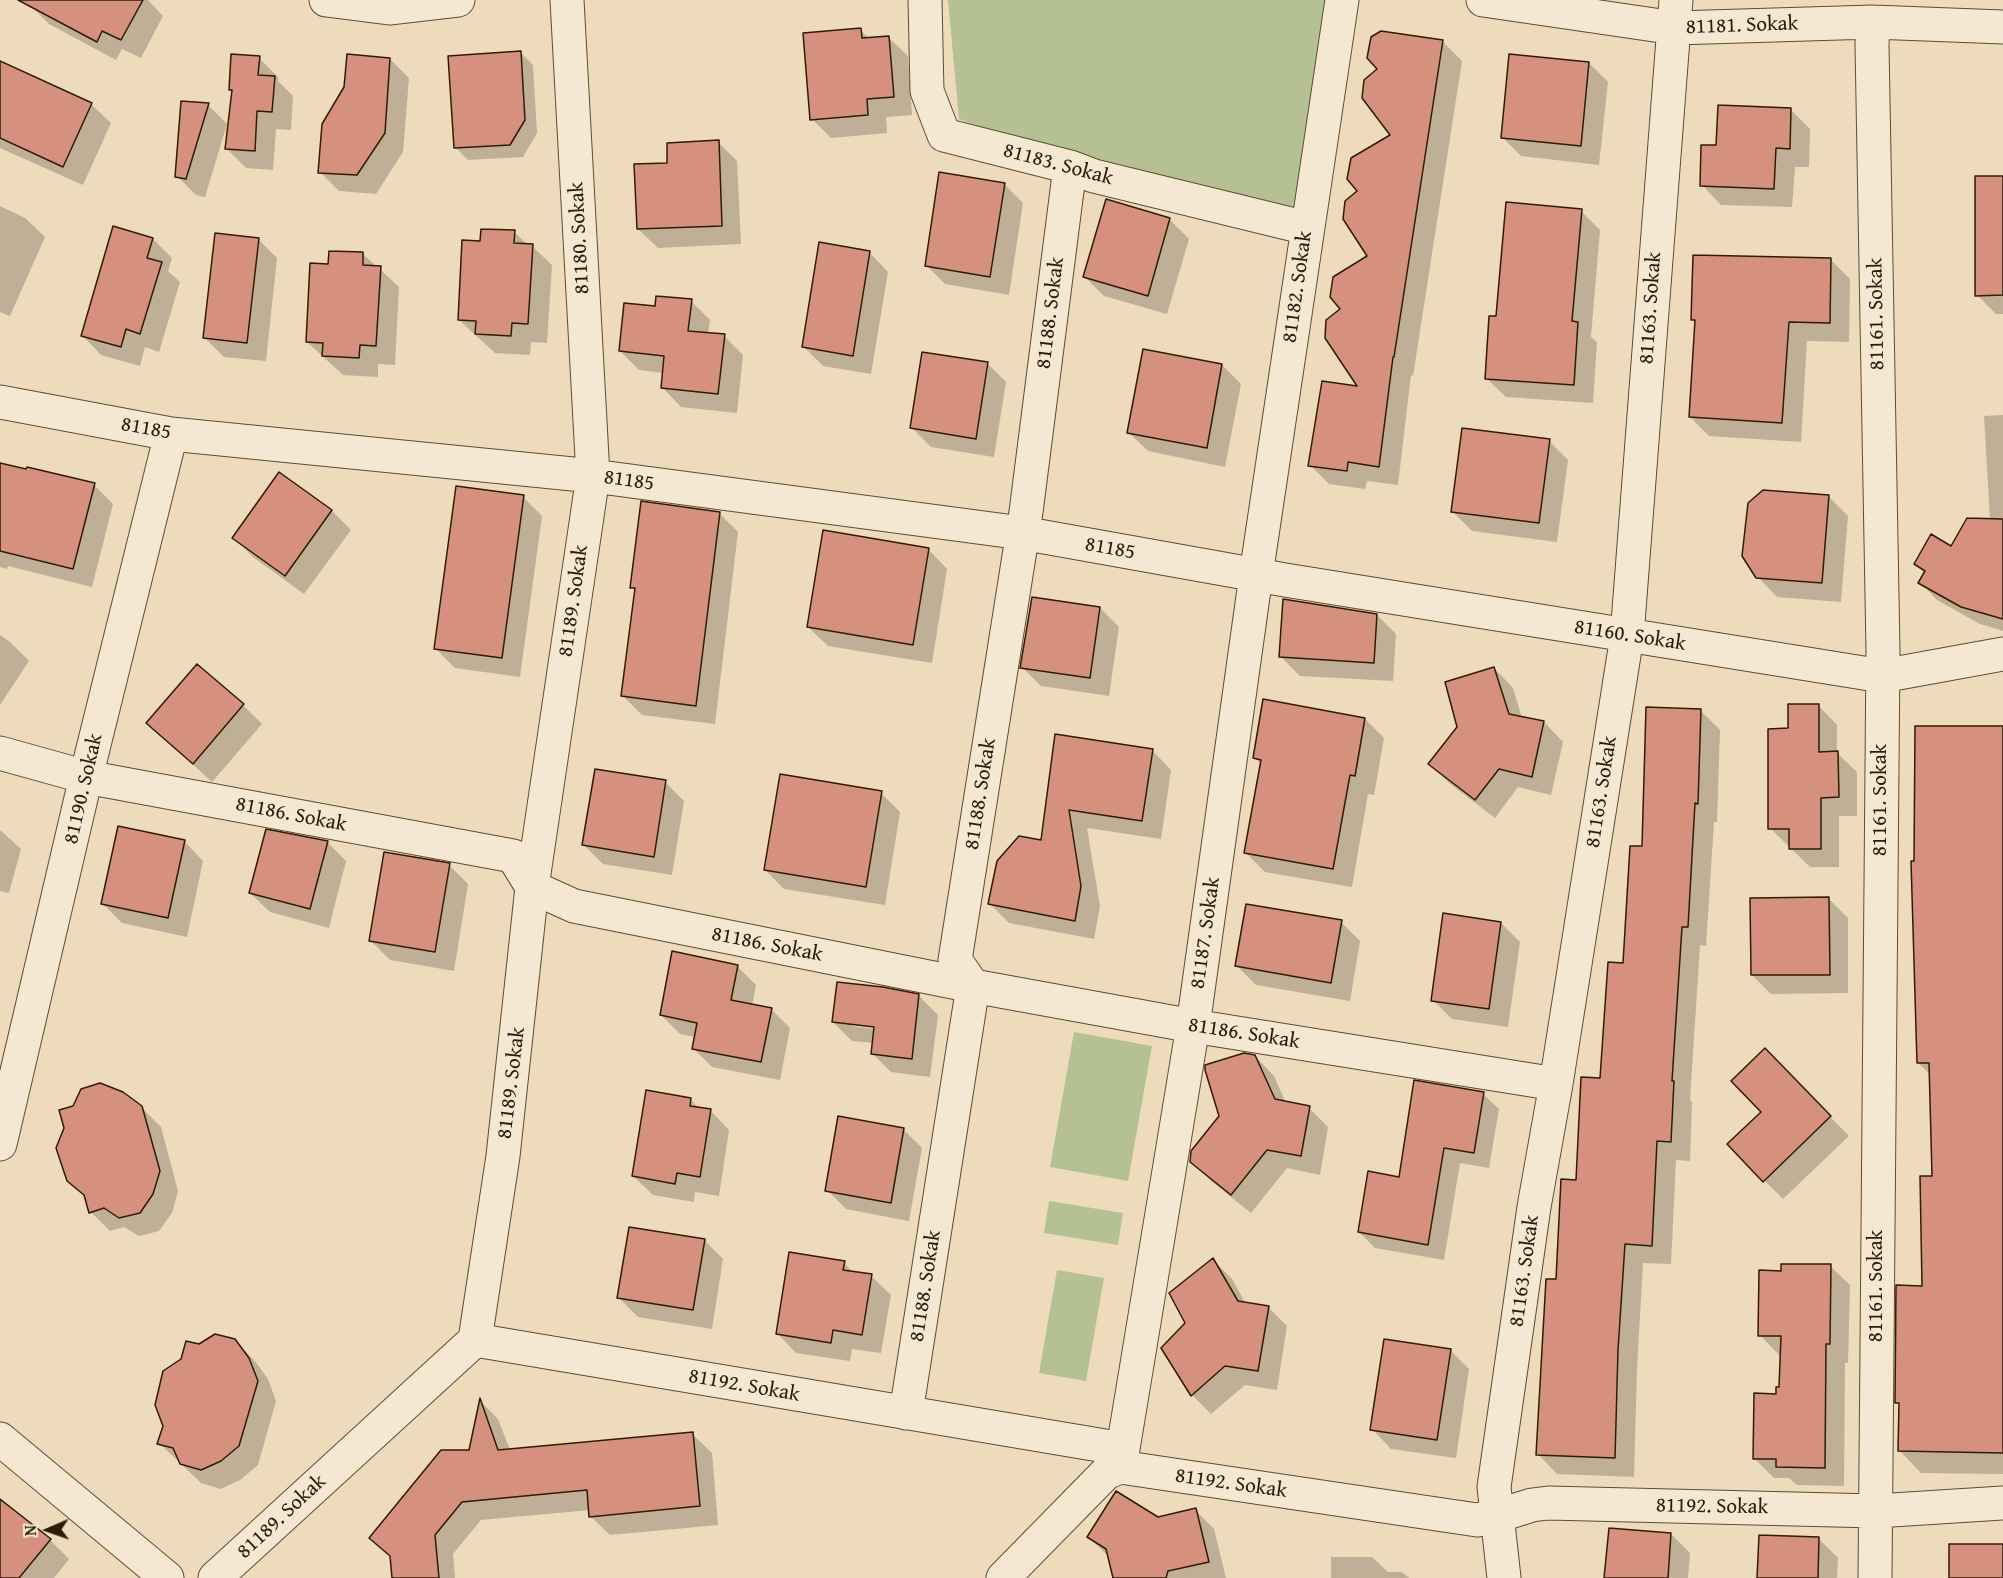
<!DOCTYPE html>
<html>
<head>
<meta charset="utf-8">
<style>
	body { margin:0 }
	#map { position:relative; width:2003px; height:1578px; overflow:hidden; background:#eedbbc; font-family:"Gentium Book Plus",serif }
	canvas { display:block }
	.north { position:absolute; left:18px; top:1500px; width:60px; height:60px; -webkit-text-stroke:4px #f4e8d3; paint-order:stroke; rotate:268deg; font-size:16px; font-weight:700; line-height:24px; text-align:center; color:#2e1c06 }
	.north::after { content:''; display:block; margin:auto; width:21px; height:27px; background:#2e1c06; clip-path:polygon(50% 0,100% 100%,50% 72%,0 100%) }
</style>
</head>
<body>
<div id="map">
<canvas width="2003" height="1578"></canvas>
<div class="north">N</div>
</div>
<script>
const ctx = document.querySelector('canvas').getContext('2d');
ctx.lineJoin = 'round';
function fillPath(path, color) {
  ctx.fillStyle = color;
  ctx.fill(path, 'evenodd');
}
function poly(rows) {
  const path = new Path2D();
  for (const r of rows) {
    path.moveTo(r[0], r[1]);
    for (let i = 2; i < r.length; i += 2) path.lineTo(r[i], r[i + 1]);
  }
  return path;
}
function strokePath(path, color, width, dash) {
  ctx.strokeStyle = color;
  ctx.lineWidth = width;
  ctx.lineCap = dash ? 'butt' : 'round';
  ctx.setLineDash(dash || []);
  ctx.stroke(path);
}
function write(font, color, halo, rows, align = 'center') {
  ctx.font = font + ' "Gentium Book Plus",serif';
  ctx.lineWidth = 5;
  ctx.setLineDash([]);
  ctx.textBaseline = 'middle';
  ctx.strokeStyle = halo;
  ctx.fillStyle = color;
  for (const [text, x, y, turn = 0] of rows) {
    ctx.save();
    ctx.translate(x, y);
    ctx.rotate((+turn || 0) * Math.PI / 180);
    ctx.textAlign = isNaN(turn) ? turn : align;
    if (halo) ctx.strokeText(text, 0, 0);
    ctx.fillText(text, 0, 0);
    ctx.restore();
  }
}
fillPath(poly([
	[948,0,1325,0,1296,209,1080,165,959,119],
	[1074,1032,1152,1046,1128,1181,1050,1167],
	[1049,1201,1123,1213,1118,1245,1044,1233],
	[1057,1270,1104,1278,1086,1381,1039,1373]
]), '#b5c193');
fillPath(poly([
	[33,0,148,0,163,16,141,58,122,49,116,60,49,24,30,5],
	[860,30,870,39,888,37,908,56,912,115,886,117,887,133,831,138,812,119],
	[1443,42,1462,61,1413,376,1411,375,1398,485,1367,481,1365,489,1329,484,1310,465,1360,388,1342,309,1369,257,1359,191],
	[520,52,533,65,537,133,523,157,468,160,455,147],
	[259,58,278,77,278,81,293,96,291,130,276,129,273,170,246,168,226,148,233,92,230,89],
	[390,59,409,78,403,152,376,194,339,191,320,172],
	[0,63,91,104,111,123,83,185,0,148],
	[1589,63,1608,82,1599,165,1521,156,1502,137],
	[208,105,227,124,205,197,196,195,177,176],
	[1791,110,1810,129,1809,167,1795,167,1792,207,1721,205,1702,185,1717,147],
	[718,142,737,161,741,244,658,248,638,229,669,164],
	[2003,177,2003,314,1996,314,1977,295],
	[1004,184,1023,203,1009,295,945,284,926,265],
	[1107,201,1170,220,1189,239,1167,314,1104,296,1085,277],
	[0,206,25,218,45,237,10,316,0,312],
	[1581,211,1600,230,1591,337,1597,342,1593,403,1506,397,1486,378,1497,318],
	[514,232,528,245,532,246,552,265,547,343,531,342,530,355,495,353,459,320,482,243],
	[153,239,172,258,168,271,180,282,159,352,145,347,140,366,101,355,82,335],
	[258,239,277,258,266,361,224,357,205,338],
	[869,252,888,272,871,374,823,366,804,347],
	[363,254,399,287,395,365,378,364,378,377,343,375,307,342,329,265],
	[1831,260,1850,279,1849,342,1807,341,1801,442,1709,436,1690,417,1696,323,1693,320],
	[691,301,710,320,708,334,724,336,743,355,737,413,681,407,662,387,664,373,639,370,620,351,657,307],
	[987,363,1006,382,994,457,931,447,912,428],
	[1222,365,1241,384,1225,467,1148,451,1128,432],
	[2003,415,2003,631,1980,624,1937,600,1920,582,1925,573,1916,564,1952,548,1990,520,1984,416],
	[1549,441,1568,460,1557,542,1472,531,1453,512],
	[0,464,94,485,113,504,92,587,8,566,7,569,0,567],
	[280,474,332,511,351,530,304,594,253,557,234,538],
	[523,497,542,516,520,677,455,668,435,648],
	[1829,497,1848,516,1841,602,1777,597,1758,577],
	[719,513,738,532,715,724,642,715,622,695,636,592,632,587],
	[928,549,947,569,932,663,828,646,808,627],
	[1100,608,1119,627,1109,696,1041,686,1022,667],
	[1377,615,1396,634,1393,681,1300,676,1281,657],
	[0,635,10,642,29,661,0,705],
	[1494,668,1513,688,1522,718,1544,722,1563,742,1551,795,1518,787,1495,818,1449,783,1430,764,1459,727],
	[243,705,262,724,212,782,148,723],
	[1818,705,1837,725,1837,753,1857,772,1857,816,1839,816,1839,867,1810,867,1770,828,1790,730],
	[1700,710,1720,730,1717,822,1714,822,1706,946,1700,945,1690,1100,1692,1102,1690,1161,1676,1160,1671,1264,1643,1263,1637,1370,1634,1477,1557,1474,1538,1454,1557,1281,1625,965,1643,848],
	[1365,719,1384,738,1374,795,1368,794,1352,887,1265,872,1246,853,1262,765,1255,758],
	[2003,727,2003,1474,1921,1473,1899,1450,1900,1405,1897,1402,1924,1287,1934,1177,1931,1075,1918,1063],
	[1057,736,1152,750,1171,770,1161,839,1087,828,1100,906,1094,939,1009,923,990,904,1042,842],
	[665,782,684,801,672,875,603,864,584,845],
	[881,793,900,812,885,905,784,889,765,870],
	[0,830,21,849,9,893,0,891],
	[184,841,203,861,187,937,122,923,103,904],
	[327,842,346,861,329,928,270,912,250,893],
	[449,865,468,884,454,971,390,960,371,941],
	[1829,899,1848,918,1848,993,1771,994,1752,975],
	[1341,922,1360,941,1350,1001,1256,985,1237,966],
	[1501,923,1520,942,1508,1027,1452,1019,1433,1000],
	[737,966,756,985,752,1006,771,1009,790,1028,780,1080,712,1067,693,1048,695,1037,680,1034,661,1015],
	[919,996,938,1015,930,1077,891,1072,872,1053,874,1043,852,1041,833,1022],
	[852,1023,882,1027,881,1030,852,1026],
	[1255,1056,1274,1076,1286,1103,1309,1108,1328,1127,1320,1175,1287,1168,1251,1213,1211,1181,1191,1161,1221,1117],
	[1784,1070,1849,1136,1783,1199,1764,1180],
	[1483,1094,1499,1109,1489,1168,1460,1163,1444,1260,1375,1248,1359,1232,1400,1179],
	[690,1099,700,1109,710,1110,729,1130,719,1196,695,1192,694,1202,653,1195,633,1176],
	[141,1107,161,1127,178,1191,172,1213,159,1231,139,1236,124,1227,110,1231,91,1212,87,1199,68,1180,74,1108],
	[903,1129,922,1148,909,1221,846,1209,827,1190],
	[704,1240,723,1259,712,1329,638,1317,619,1298],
	[1213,1260,1232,1279,1246,1304,1268,1307,1287,1326,1277,1390,1245,1385,1211,1414,1192,1395,1163,1348,1187,1324],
	[844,1263,854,1273,871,1276,891,1295,881,1353,852,1349,850,1361,796,1353,777,1333],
	[1830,1266,1850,1285,1848,1363,1845,1363,1844,1486,1797,1485,1789,1478,1774,1478,1755,1459,1781,1388,1782,1355,1779,1355,1760,1335,1782,1272],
	[234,1340,254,1360,268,1379,276,1401,258,1465,240,1480,221,1489,201,1483,159,1443,182,1360,199,1346],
	[1450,1350,1469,1369,1456,1458,1391,1449,1372,1429],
	[480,1401,498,1419,510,1450,692,1434,712,1453,718,1525,610,1535,590,1516,590,1510,481,1520,453,1554,455,1578,394,1578,392,1558,371,1538,470,1452],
	[0,1501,50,1540,69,1559,54,1578,0,1578],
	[1195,1510,1214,1529,1226,1578,1113,1578,1108,1556,1089,1537],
	[1671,1534,1690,1553,1688,1578,1606,1578],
	[1819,1539,1838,1558,1837,1578,1759,1578],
	[1331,1557,1372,1557,1388,1572,1402,1572,1409,1578,1331,1578]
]), '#0003');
const building = poly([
	[18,0,143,0,121,40,102,31,97,42,18,0],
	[861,28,862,38,889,36,894,97,867,99,868,115,810,120,803,33,861,28],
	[1381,31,1443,40,1394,357,1393,357,1379,467,1348,462,1347,471,1308,466,1322,381,1357,386,1325,338,1326,320,1340,309,1330,297,1333,277,1367,256,1343,219,1345,201,1357,191,1347,179,1351,158,1390,135,1362,98,1364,80,1377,69,1367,58,1371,37,1381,31],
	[521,51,525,120,510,145,454,148,448,56,521,51],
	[231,54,260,56,258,75,275,76,272,112,257,111,255,151,225,149,232,90,229,90,231,54],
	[347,54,390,58,385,133,357,175,318,173,322,124,344,87,347,54],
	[1509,54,1589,62,1581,146,1501,138,1509,54],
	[0,61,92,103,63,167,0,138,0,61],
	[181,101,209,103,186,179,175,177,181,101],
	[1718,105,1791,108,1790,149,1776,148,1774,189,1700,186,1701,145,1716,145,1718,105],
	[719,140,722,226,637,229,634,164,667,163,667,143,719,140],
	[939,172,1005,183,990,277,925,266,939,172],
	[1975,176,2003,176,2003,295,1975,296,1975,176],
	[1106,199,1170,218,1148,296,1083,277,1106,199],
	[1506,202,1582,209,1572,321,1578,322,1574,385,1485,379,1489,316,1496,316,1506,202],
	[113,226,153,238,147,258,162,262,140,334,126,329,121,347,81,336,113,226],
	[481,229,515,230,514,243,533,244,528,324,512,323,511,336,475,334,476,321,458,320,462,240,480,241,481,229],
	[215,233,259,238,247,343,203,338,215,233],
	[819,242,870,251,853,356,802,347,819,242],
	[329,251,363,252,363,265,381,266,376,346,360,345,359,358,322,356,323,343,306,342,310,263,328,264,329,251],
	[1693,255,1831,258,1830,323,1789,322,1782,423,1689,417,1695,320,1691,320,1693,255],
	[656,296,692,299,688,331,725,334,718,394,661,388,664,356,619,351,624,303,655,306,656,296],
	[1143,349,1222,364,1207,448,1127,433,1143,349],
	[922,352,988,362,976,439,910,428,922,352],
	[1462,428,1550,439,1539,523,1451,512,1462,428],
	[0,463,26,469,27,467,95,483,73,569,0,551,0,463],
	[279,472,332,510,285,576,232,538,279,472],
	[456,486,524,495,502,658,434,649,456,486],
	[1763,490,1829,495,1822,583,1756,578,1742,556,1748,503,1763,490],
	[641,501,720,512,696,706,621,696,635,588,630,588,641,501],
	[1967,518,2003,519,2003,619,1961,607,1918,583,1925,571,1914,564,1931,534,1951,546,1967,518],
	[823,530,929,548,913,645,807,627,823,530],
	[1032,597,1100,607,1090,678,1020,668,1032,597],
	[1283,599,1377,614,1374,663,1279,657,1283,599],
	[197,664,244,704,193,764,146,723,197,664],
	[1494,667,1509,714,1544,721,1532,777,1499,769,1475,800,1428,764,1457,727,1445,682,1494,667],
	[1263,699,1365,718,1355,776,1350,775,1333,869,1244,853,1261,760,1253,758,1263,699],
	[1788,704,1819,704,1819,752,1838,751,1839,797,1821,798,1821,849,1789,849,1789,829,1768,829,1768,729,1788,728,1788,704],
	[1646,707,1701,709,1698,804,1695,803,1688,927,1682,927,1672,1081,1674,1081,1671,1142,1657,1141,1652,1246,1625,1244,1618,1350,1615,1458,1536,1455,1546,1279,1556,1279,1561,1179,1576,1180,1581,1077,1600,1078,1608,962,1623,963,1630,846,1642,846,1646,707],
	[1915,726,2003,726,2003,1453,1898,1451,1899,1403,1895,1403,1896,1285,1922,1286,1920,1176,1932,1176,1929,1063,1917,1063,1911,861,1914,861,1915,726],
	[1055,734,1153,749,1142,821,1069,810,1081,886,1075,921,988,904,997,861,1019,836,1041,840,1055,734],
	[595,769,666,780,654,857,582,845,595,769],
	[780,774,882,791,866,887,764,870,780,774],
	[118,826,185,840,168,918,101,904,118,826],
	[266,829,328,841,310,909,249,893,266,829],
	[384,852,450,863,435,952,369,941,384,852],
	[1829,897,1830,975,1751,975,1750,898,1829,897],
	[1246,904,1342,920,1331,983,1235,966,1246,904],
	[1443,913,1501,922,1489,1009,1431,1001,1443,913],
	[672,951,738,965,731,1000,772,1008,761,1062,692,1049,697,1023,660,1015,672,951],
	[837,982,883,987,919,994,912,1059,871,1054,874,1027,832,1022,837,982],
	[1765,1048,1831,1116,1763,1182,1727,1144,1761,1112,1731,1081,1765,1048],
	[1244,1053,1255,1055,1275,1099,1310,1106,1301,1156,1267,1150,1231,1195,1190,1162,1191,1151,1219,1116,1205,1070,1205,1065,1244,1053],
	[1414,1080,1484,1092,1474,1153,1444,1148,1428,1245,1358,1232,1368,1171,1399,1177,1414,1080],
	[100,1083,123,1092,142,1106,160,1171,153,1194,140,1213,119,1218,104,1208,89,1213,84,1195,67,1181,56,1148,64,1128,59,1110,73,1106,81,1089,100,1083],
	[646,1090,691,1098,690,1106,711,1109,700,1177,677,1173,675,1184,632,1176,646,1090],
	[838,1116,904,1128,891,1203,825,1191,838,1116],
	[629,1227,705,1239,693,1310,617,1298,629,1227],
	[789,1252,845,1261,843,1270,872,1274,862,1335,833,1330,831,1343,776,1334,789,1252],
	[1213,1258,1238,1301,1269,1306,1258,1371,1225,1366,1191,1396,1161,1348,1185,1323,1169,1293,1213,1258],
	[1781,1264,1831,1264,1830,1344,1826,1344,1825,1468,1776,1467,1776,1459,1753,1459,1754,1393,1776,1394,1776,1387,1779,1387,1781,1336,1758,1336,1759,1270,1781,1271,1781,1264],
	[215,1334,235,1339,249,1358,258,1381,239,1446,221,1461,201,1470,180,1464,173,1448,157,1444,163,1426,155,1405,163,1371,181,1359,186,1341,199,1344,215,1334],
	[1384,1339,1451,1349,1437,1440,1370,1430,1384,1339],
	[480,1398,498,1450,693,1432,700,1506,589,1517,587,1490,462,1502,435,1535,439,1578,392,1578,390,1556,369,1538,441,1450,469,1450,480,1398],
	[1116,1491,1158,1517,1196,1508,1209,1562,1168,1571,1166,1578,1113,1578,1106,1549,1087,1537,1116,1491],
	[0,1499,51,1539,19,1578,0,1578,0,1499],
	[1609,1528,1671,1533,1668,1578,1604,1578,1609,1528],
	[1759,1535,1819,1537,1818,1578,1757,1578,1759,1535],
	[1949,1544,2003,1544,2003,1578,1949,1578,1949,1544]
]);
fillPath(building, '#d6917e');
strokePath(building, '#2e1c06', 1.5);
const street = poly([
	[326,0,389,8,458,0],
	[925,0,927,91,944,135,1070,167,1094,176,1307,228],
	[1483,0,1675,28,1873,22,2003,27],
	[1873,22,1872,45,1883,651,1875,1578],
	[0,402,171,434,593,476,1022,533,1285,580,1882,676,2003,654],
	[0,753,86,777,513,856,532,887,574,906,973,986,1193,1026,1556,1084],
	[0,1144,86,777,171,434],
	[475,1340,1105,1446,1120,1467,1477,1520,1497,1516,1532,1505,1548,1503,1876,1511,2003,1503],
	[906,1413,973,986,955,960,1026,512,1070,167],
	[0,1439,167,1578],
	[215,1578,475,1340,503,1156,532,887,593,476,567,0],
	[1003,1578,1106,1473,1120,1467,1193,1026,1256,575,1342,0],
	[1504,1578,1494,1487,1534,1207,1556,1084,1627,636,1676,0]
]);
strokePath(street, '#5e4c34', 35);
strokePath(street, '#f4e8d3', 33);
write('21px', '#2e1c06', '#f4e8d3', [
	["81181. Sokak",1742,26,-2],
	["81183. Sokak",1058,165,15],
	["81180. Sokak",580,238,-93],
	["81182. Sokak",1298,287,-82],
	["81163. Sokak",1651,308,-86],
	["81188. Sokak",1051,313,-83],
	["81161. Sokak",1877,314,-91],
	["81185",146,429,10],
	["81185",629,481,8],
	["81185",1110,549,10],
	["81189. Sokak",574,601,-82],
	["81160. Sokak",1630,636,9],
	["81190. Sokak",84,789,-77],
	["81163. Sokak",1602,792,-81],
	["81188. Sokak",981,794,-81],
	["81161. Sokak",1881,800,-90],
	["81186. Sokak",291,815,11],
	["81187. Sokak",1206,933,-82],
	["81186. Sokak",767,945,11],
	["81186. Sokak",1244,1034,9],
	["81189. Sokak",512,1083,-83],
	["81163. Sokak",1525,1271,-82],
	["81188. Sokak",926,1286,-81],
	["81161. Sokak",1877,1286,-90],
	["81192. Sokak",744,1386,10],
	["81192. Sokak",1231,1484,8],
	["81192. Sokak",1712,1507,1],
	["81189. Sokak",282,1517,-43]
]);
</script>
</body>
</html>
